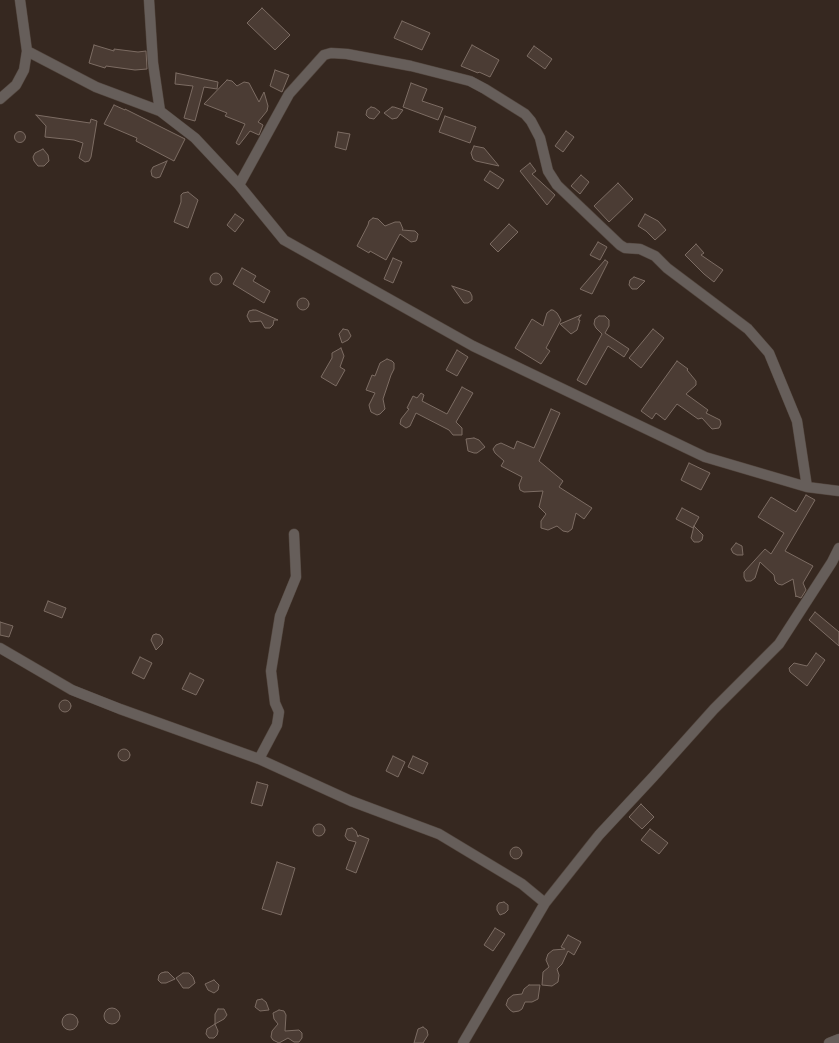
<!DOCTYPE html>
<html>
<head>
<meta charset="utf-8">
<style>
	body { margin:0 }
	canvas { display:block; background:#362820 }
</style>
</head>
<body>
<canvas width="839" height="1043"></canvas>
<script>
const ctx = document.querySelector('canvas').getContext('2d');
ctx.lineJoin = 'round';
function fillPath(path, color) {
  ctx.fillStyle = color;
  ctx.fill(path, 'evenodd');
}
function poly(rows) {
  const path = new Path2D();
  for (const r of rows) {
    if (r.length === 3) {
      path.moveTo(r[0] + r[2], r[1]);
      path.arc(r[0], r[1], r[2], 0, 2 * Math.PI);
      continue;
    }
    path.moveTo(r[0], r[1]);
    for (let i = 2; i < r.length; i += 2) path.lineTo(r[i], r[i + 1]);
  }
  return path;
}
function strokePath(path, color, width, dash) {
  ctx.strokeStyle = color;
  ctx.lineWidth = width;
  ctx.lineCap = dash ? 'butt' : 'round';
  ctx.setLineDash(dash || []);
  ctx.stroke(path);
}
const building = poly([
	[262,8,290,35,275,50,247,23,262,8],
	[402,21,430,33,422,50,394,38,402,21],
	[94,45,114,51,114,49,138,52,146,51,147,69,135,70,106,66,105,68,89,63,94,45],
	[472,45,499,60,490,77,479,72,478,73,461,66,472,45],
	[534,46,552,59,545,69,527,56,534,46],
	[275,70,289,75,282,92,270,86,275,70],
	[176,73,218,82,217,89,204,87,195,121,184,118,193,86,175,84,176,73],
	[227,80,232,81,237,86,244,82,249,83,259,102,264,92,268,106,267,111,258,122,263,125,259,135,250,131,239,145,236,143,245,124,225,116,227,113,204,104,227,80],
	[411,83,427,89,422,101,443,108,438,120,403,107,411,83],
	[114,105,125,110,125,109,185,139,174,161,136,141,137,138,104,124,114,105],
	[371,107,375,108,380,112,374,119,369,118,366,115,367,110,371,107],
	[392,107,394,107,403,110,397,118,392,119,384,113,392,107],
	[36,115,90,123,91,119,97,121,91,157,89,161,85,162,79,158,83,143,74,140,45,137,46,126,36,115],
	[445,116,476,127,470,143,439,132,445,116],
	[566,131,574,137,563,152,555,146,566,131],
	[20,137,5.5],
	[338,132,350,134,346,150,335,147,338,132],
	[474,146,484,148,499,166,476,161,473,159,471,153,474,146],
	[43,149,48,155,49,161,44,166,38,166,34,161,33,157,35,153,43,149],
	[167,161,160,177,156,178,152,176,151,171,153,167,167,161],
	[530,163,536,171,532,174,555,195,547,205,520,171,530,163],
	[490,171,504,180,498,189,484,180,490,171],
	[581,175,589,182,580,194,571,186,581,175],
	[618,183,633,199,609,222,594,206,618,183],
	[188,192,198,200,188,228,174,222,181,202,181,195,183,193,188,192],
	[235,214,244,220,235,232,227,225,235,214],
	[645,214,658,221,666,230,655,240,646,231,638,226,645,214],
	[373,218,378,219,385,226,395,222,400,222,403,229,402,230,415,231,418,234,417,239,416,241,411,242,400,234,386,260,370,251,369,253,357,246,368,225,369,221,373,218],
	[509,224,518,232,498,252,490,244,509,224],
	[598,242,607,247,600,260,590,255,598,242],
	[696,244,704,253,701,255,723,270,714,282,704,274,685,255,696,244],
	[393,258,402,262,393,283,384,279,393,258],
	[605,260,608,262,592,294,580,289,605,260],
	[242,268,256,276,253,281,270,291,264,303,233,284,242,268],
	[216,279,6],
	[634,277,645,281,637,289,632,289,629,285,630,280,634,277],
	[452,286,470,292,472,296,472,300,468,303,464,303,452,286],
	[303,304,6],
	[253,310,256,310,278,320,274,320,273,325,270,328,265,328,261,321,250,322,247,316,249,311,253,310],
	[551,310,553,310,557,313,561,320,546,348,550,351,541,364,515,348,532,319,543,326,547,313,551,310],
	[581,315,578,320,580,320,577,330,571,334,560,324,581,315],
	[599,316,605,316,609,320,609,326,605,333,629,349,624,357,608,346,586,385,577,380,602,334,596,328,594,324,595,319,599,316],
	[343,329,348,330,351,336,348,340,342,343,339,334,343,329],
	[653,329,664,338,641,368,629,358,653,329],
	[341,348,344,356,340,367,345,370,336,386,321,377,332,358,332,353,341,348],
	[457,350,468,357,457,376,446,370,457,350],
	[387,359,392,361,394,363,394,369,391,375,383,399,385,409,380,414,377,415,371,412,370,409,369,405,375,393,366,390,372,375,375,376,380,363,387,359],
	[677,361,688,369,687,370,696,381,696,385,686,394,708,410,706,413,720,420,721,424,719,428,712,429,702,418,698,419,677,404,665,420,656,413,652,419,641,411,677,361],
	[462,387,473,393,456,422,462,428,462,435,453,435,449,430,416,413,410,426,406,428,400,424,401,419,409,409,407,408,413,396,417,398,421,393,424,395,422,401,447,414,462,387],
	[551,409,560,413,539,461,563,481,559,487,592,508,584,519,576,513,572,529,568,532,563,531,557,526,548,530,541,528,541,521,546,514,539,507,543,491,524,492,520,490,519,485,522,477,501,466,504,461,495,453,493,449,496,445,501,443,514,449,517,441,534,448,551,409],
	[474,438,479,440,485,447,477,453,474,453,468,451,466,439,474,438],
	[689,463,710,473,701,490,681,480,689,463],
	[806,495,815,500,785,551,813,566,803,583,806,590,801,598,796,596,796,597,793,579,782,585,778,584,775,581,774,575,760,562,755,578,751,581,746,581,744,577,744,572,765,549,771,554,784,533,758,517,771,497,796,512,806,495],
	[682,508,699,517,693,528,676,519,682,508],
	[694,526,703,535,702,540,699,542,694,542,691,538,694,526],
	[736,543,742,546,743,555,737,555,733,553,731,549,736,543],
	[48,601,66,608,62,618,44,611,48,601],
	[815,612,839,632,839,646,809,620,815,612],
	[0,622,13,626,9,637,0,635,0,622],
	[156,634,160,635,163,639,162,644,156,650,151,640,153,635,156,634],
	[816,653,825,660,807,686,790,672,789,668,794,663,807,666,816,653],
	[140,657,152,663,144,679,132,673,140,657],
	[190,673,204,680,196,695,182,689,190,673],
	[65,706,6],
	[124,755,6],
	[393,756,405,762,398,777,386,771,393,756],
	[413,756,428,763,423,774,408,767,413,756],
	[257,782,268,785,262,806,251,803,257,782],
	[641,804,654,817,642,829,629,817,641,804],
	[319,830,6],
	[352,828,356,831,358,837,359,835,369,839,356,873,346,869,356,842,348,840,345,836,347,829,352,828],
	[650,829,668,843,659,854,641,840,650,829],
	[516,853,6],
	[277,862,295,868,281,915,262,909,277,862],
	[504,902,508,905,508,910,505,913,500,915,497,910,497,906,499,903,504,902],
	[495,928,505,934,493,951,484,945,495,928],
	[568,935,581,942,574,955,568,951,562,964,557,969,559,975,558,982,552,986,542,985,543,972,549,967,546,960,548,954,553,950,565,949,561,947,568,935],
	[165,972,168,972,175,979,166,983,161,983,158,980,159,975,161,973,165,972],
	[183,973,189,973,193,977,195,983,189,988,183,988,176,978,183,973],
	[214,980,219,985,218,990,214,993,208,990,205,984,214,980],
	[529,985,540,985,538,999,532,1002,525,1002,522,1009,519,1011,513,1012,510,1010,506,1005,508,999,513,995,522,994,524,989,529,985],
	[262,999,266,1002,269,1010,260,1011,255,1007,257,1000,262,999],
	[112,1016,8],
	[218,1009,224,1009,227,1015,224,1019,215,1024,215,1014,218,1009],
	[279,1010,284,1011,286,1015,285,1031,299,1030,302,1033,302,1038,299,1042,294,1042,288,1038,279,1043,273,1040,271,1037,272,1031,278,1024,274,1019,273,1013,279,1010],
	[70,1022,8],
	[215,1024,218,1031,217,1035,214,1038,209,1038,206,1034,207,1029,215,1024],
	[423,1027,427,1030,428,1035,423,1043,414,1043,418,1029,423,1027]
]);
fillPath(building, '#4b3c34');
strokePath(building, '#7c6c63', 1);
const minor = poly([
	[20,0,27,51,96,87,160,111,195,138,239,185,284,240,473,346,705,457,807,487,839,491],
	[149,0,153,63,160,111],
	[0,99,16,85,24,70,27,51],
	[239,185,289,94,324,55,331,53,347,54,411,66,470,81,485,89,525,114,531,121,540,138,548,171,557,185,620,245,625,248,640,249,655,256,667,268,748,329,769,353,797,421,807,487],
	[0,648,72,690,120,709,259,759,351,801,439,834,522,884,545,903],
	[259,759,277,725,279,712,275,703,271,671,280,616,296,577,294,534],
	[463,1043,545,903,599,835,653,777,714,709,779,644,832,562,839,548],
	[829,1043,839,1039]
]);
strokePath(minor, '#53463e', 11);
strokePath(minor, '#665e5a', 10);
</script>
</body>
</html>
